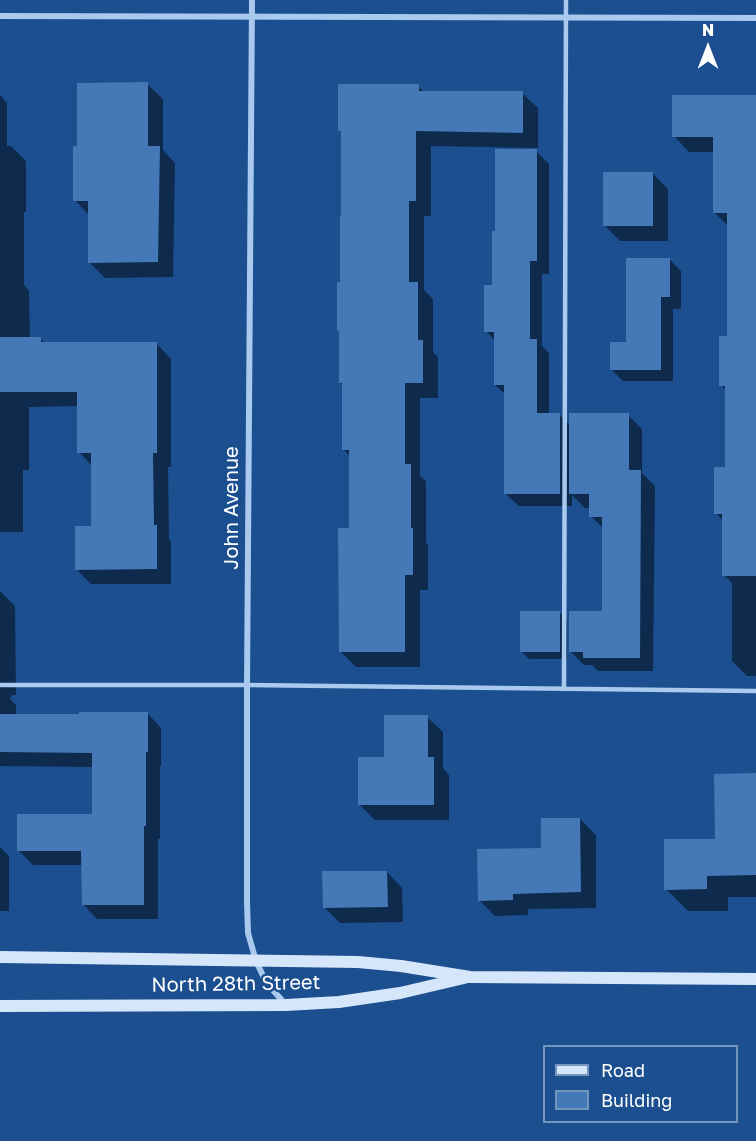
<!DOCTYPE html>
<html>
<head>
<meta charset="utf-8">
<style>
	body { margin:0 }
	#map { position:relative; width:756px; height:1141px; overflow:hidden; background:#1b4f8f; font-family:"Golos Text",sans-serif }
	canvas { display:block }
	.legend { position:absolute; left:543px; top:1045px; width:195px; height:78px; box-sizing:border-box; background:#1b4f8f; border:2px solid #7695bc; margin:0; padding:8px 10px; list-style:none; font-size:18px; color:#fff }
	.legend li { display:flex; align-items:center; gap:12px; height:30px }
	.legend b { width:30px; border:2px solid #7695bc }
	.north { position:absolute; left:678px; top:18px; width:60px; height:60px; -webkit-text-stroke:4px #1b4f8f; paint-order:stroke; rotate:0deg; font-size:16px; font-weight:700; line-height:24px; text-align:center; color:#fff }
	.north::after { content:''; display:block; margin:auto; width:21px; height:27px; background:#fff; clip-path:polygon(50% 0,100% 100%,50% 72%,0 100%) }
</style>
</head>
<body>
<div id="map">
<canvas width="756" height="1141"></canvas>
<ul class="legend">
<li><b style="height:8px;background:#d6e6fa"></b>Road</li>
<li><b style="height:16px;background:#4478b7"></b>Building</li>
</ul>
<div class="north">N</div>
</div>
<script>
const ctx = document.querySelector('canvas').getContext('2d');
ctx.lineJoin = 'round';
function fillPath(path, color) {
  ctx.fillStyle = color;
  ctx.fill(path, 'evenodd');
}
function poly(rows) {
  const path = new Path2D();
  for (const r of rows) {
    path.moveTo(r[0], r[1]);
    for (let i = 2; i < r.length; i += 2) path.lineTo(r[i], r[i + 1]);
  }
  return path;
}
function strokePath(path, color, width, dash) {
  ctx.strokeStyle = color;
  ctx.lineWidth = width;
  ctx.lineCap = dash ? 'butt' : 'round';
  ctx.setLineDash(dash || []);
  ctx.stroke(path);
}
function write(font, color, halo, rows, align = 'center') {
  ctx.font = font + ' "Golos Text",sans-serif';
  ctx.lineWidth = 5;
  ctx.setLineDash([]);
  ctx.textBaseline = 'middle';
  ctx.strokeStyle = halo;
  ctx.fillStyle = color;
  for (const [text, x, y, turn = 0] of rows) {
    ctx.save();
    ctx.translate(x, y);
    ctx.rotate((+turn || 0) * Math.PI / 180);
    ctx.textAlign = isNaN(turn) ? turn : align;
    if (halo) ctx.strokeText(text, 0, 0);
    ctx.fillText(text, 0, 0);
    ctx.restore();
  }
}
fillPath(poly([
	[147,84,163,99,163,150,175,163,173,277,105,278,89,262,89,215,75,200,79,147],
	[418,86,425,93,522,93,538,108,538,148,431,146,431,216,424,216,424,290,433,299,433,352,438,357,438,398,420,398,420,476,426,481,426,543,428,545,428,590,420,590,420,667,356,667,340,651,350,529,350,456,343,449,343,386,340,383,340,332,339,331,341,283,343,134,340,131],
	[0,95,7,103,7,146,11,146,26,161,26,212,24,212,24,285,29,291,30,339,40,338,45,343,156,343,171,359,171,467,168,467,169,539,171,542,171,584,91,584,76,569,92,527,92,466,79,452,79,406,29,407,29,470,23,470,23,532,0,532],
	[756,97,756,676,747,676,732,661,732,583,724,575,724,522,716,513,727,468,727,391,721,385,729,338,729,227,714,212,714,152,689,152,674,136],
	[536,151,549,164,549,274,542,274,542,346,549,353,549,415,560,415,571,426,628,415,642,429,642,473,655,486,653,671,598,671,592,665,584,665,570,651,603,612,603,528,591,516,591,508,585,508,572,495,572,506,519,506,506,494,506,395,495,385,495,341,486,331,493,287,497,232],
	[652,173,668,189,668,241,620,241,604,225],
	[669,259,681,271,681,309,673,309,673,381,623,381,611,369,628,343],
	[0,591,15,606,16,695,12,695,10,699,16,705,16,716,147,713,161,728,161,766,160,766,160,839,158,839,158,919,97,919,83,904,83,865,33,865,18,850,94,815,93,767,0,766],
	[559,612,567,620,567,659,529,659,521,651],
	[427,717,443,732,443,768,449,775,449,820,375,820,360,805,386,759],
	[756,774,756,897,728,897,728,911,688,911,666,889,717,840],
	[580,819,596,835,596,908,528,909,528,915,495,916,479,900],
	[0,847,9,856,9,911,0,911],
	[387,872,402,888,403,922,340,923,324,907]
]), '#0007');
fillPath(poly([
	[148,82,148,146,160,146,158,262,88,263,88,201,73,201,73,146,77,146,77,83],
	[338,84,419,84,419,91,523,91,523,133,416,131,416,201,409,201,409,282,418,282,418,340,423,340,423,383,405,383,405,464,411,464,411,528,413,528,413,575,405,575,405,652,339,652,338,528,349,528,349,450,342,450,342,383,339,383,339,331,337,331,337,282,340,282,340,216,341,216,341,131,338,131],
	[672,95,756,95,756,576,722,576,722,514,714,514,714,467,725,467,725,386,719,386,719,336,727,336,727,213,713,213,713,137,672,137],
	[495,149,537,149,537,261,530,261,530,339,537,339,537,413,560,413,560,494,504,494,504,385,494,385,494,332,484,332,484,285,492,285,492,231,495,231],
	[603,172,653,172,653,226,603,226],
	[626,258,670,258,670,297,661,297,661,370,610,370,610,342,626,342],
	[0,337,41,337,41,342,157,342,157,453,153,453,154,525,157,525,157,569,75,570,75,526,91,526,91,453,77,453,77,392,0,392],
	[569,413,629,413,629,470,641,470,640,658,583,658,583,652,569,652,569,611,602,611,602,517,589,517,589,494,569,494],
	[520,611,560,611,560,652,520,652],
	[79,712,148,712,148,752,146,752,146,826,144,826,144,905,82,905,81,851,17,851,17,814,92,814,92,753,0,752,0,714,79,714],
	[384,715,428,715,428,757,434,757,434,805,358,805,358,757,384,757],
	[756,773,756,875,707,876,707,889,664,890,664,839,715,839,714,774],
	[541,818,580,818,581,892,513,894,513,900,478,901,477,849,541,848],
	[322,871,387,871,388,907,323,908]
]), '#4478b7');
strokePath(poly([
	[0,685,247,685,756,691],
	[564,689,566,0]
]), '#a9c9ee', 4.5);
strokePath(poly([
	[252,0,247,685,247,902,248,933,256,961,266,982,286,1005],
	[0,16,756,18]
]), '#a9c9ee', 6);
strokePath(poly([
	[0,957,358,962,401,966,470,977,756,979],
	[0,1006,286,1005,339,1002,400,993,464,978]
]), '#d6e6fa', 12);
write('20px', '#fff', '#1b4f8f', [
	["John Avenue",232,508,-90],
	["North 28th Street",236,984,-1]
]);
</script>
</body>
</html>
